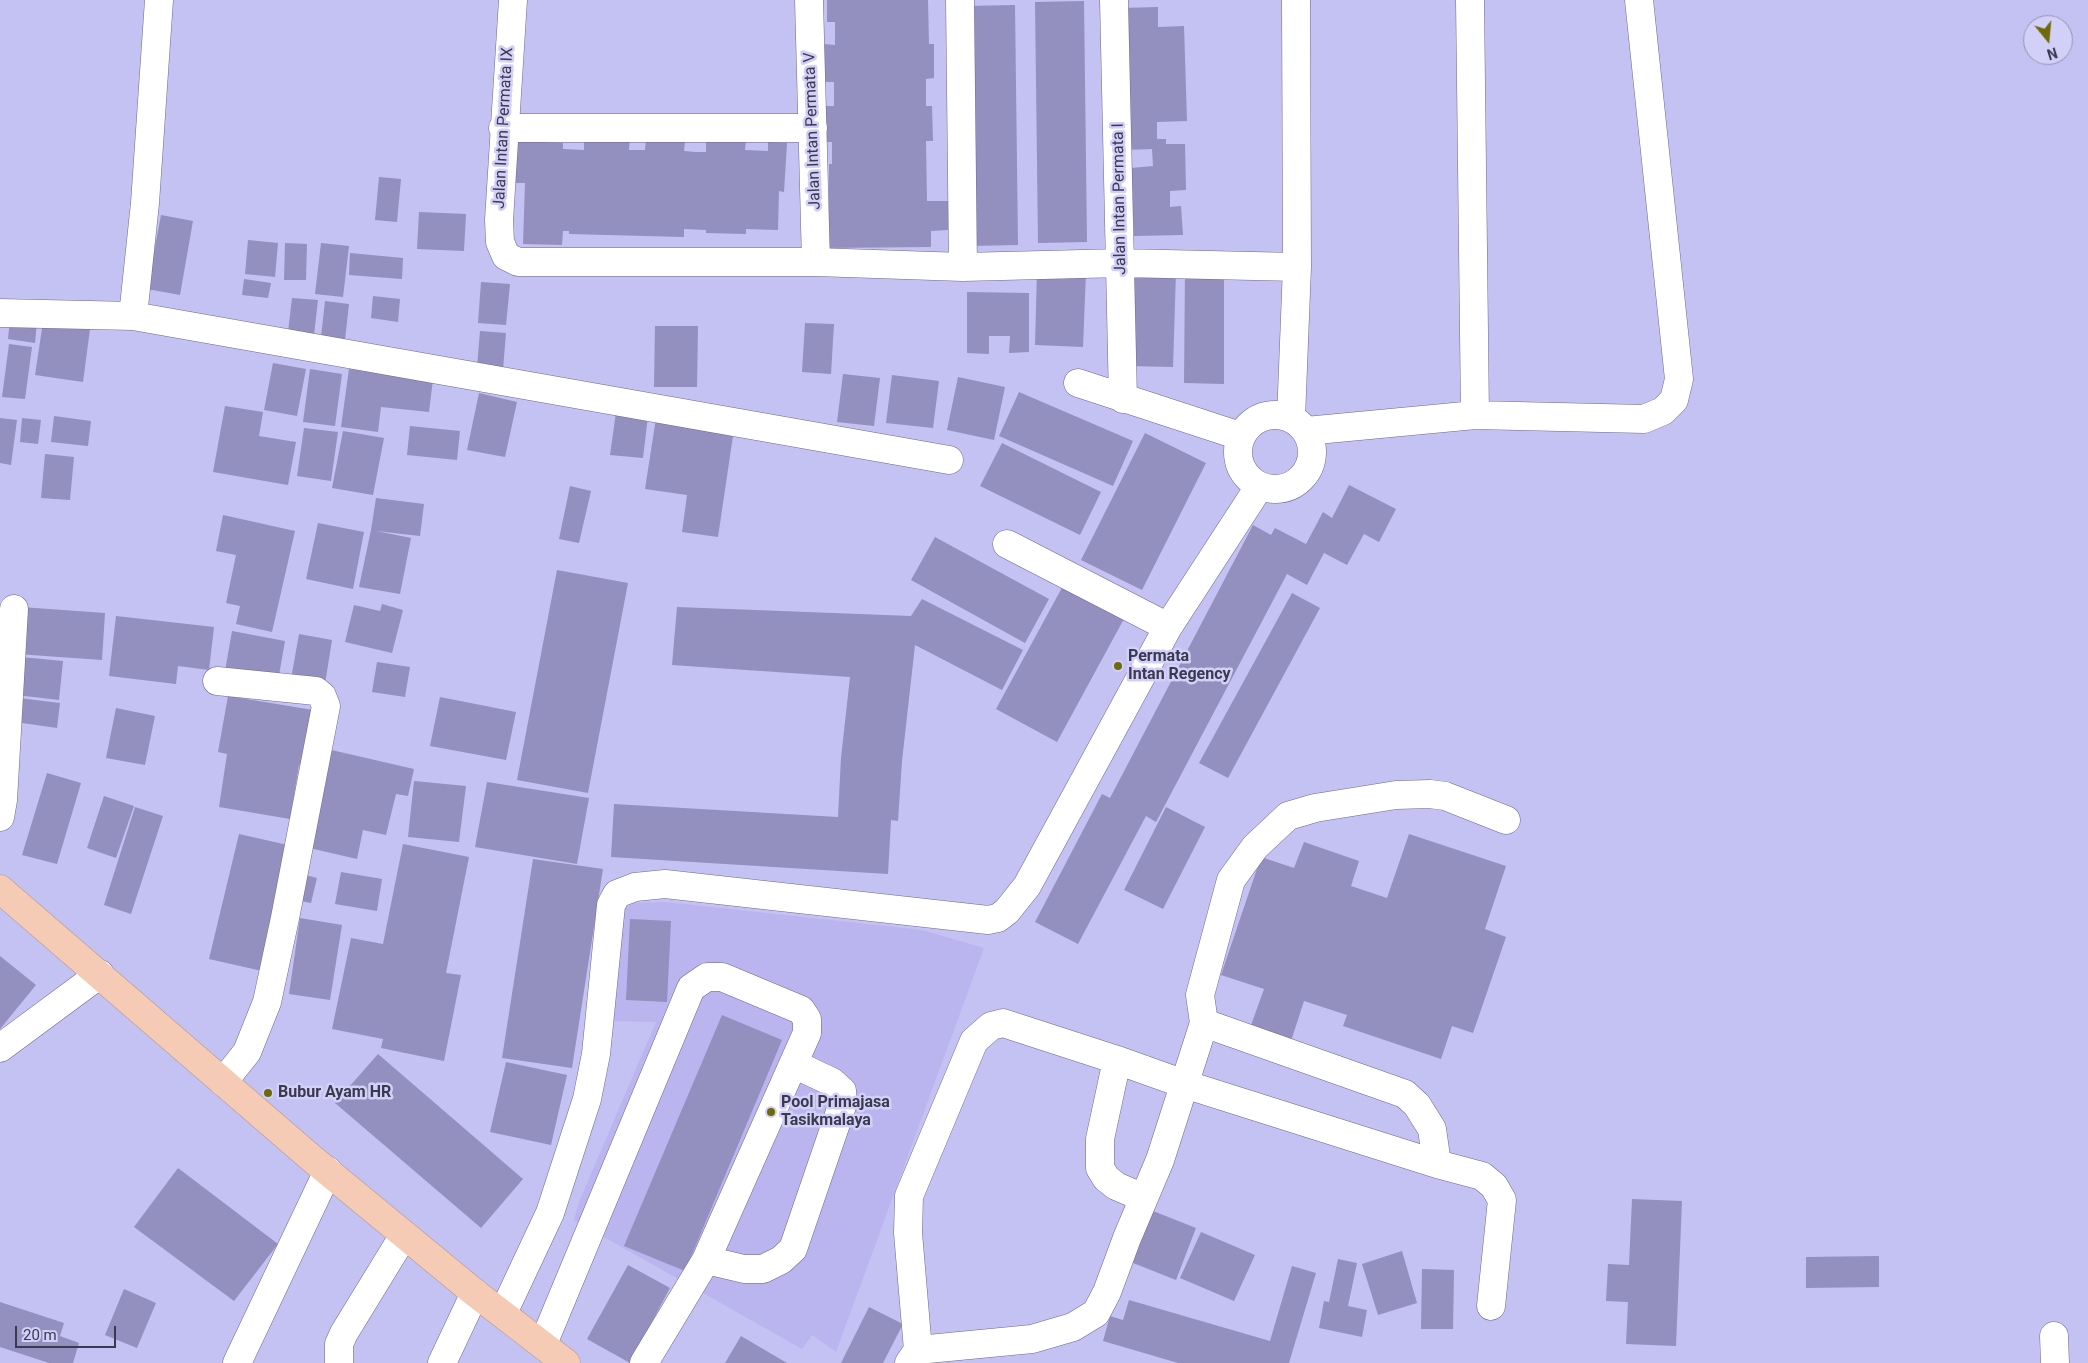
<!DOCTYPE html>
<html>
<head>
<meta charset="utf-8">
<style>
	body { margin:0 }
	#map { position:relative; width:2088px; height:1363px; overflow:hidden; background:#c4c1f3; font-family:Roboto,sans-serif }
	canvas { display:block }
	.north { position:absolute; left:2023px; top:15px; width:50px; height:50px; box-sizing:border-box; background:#d2cff8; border:1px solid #9693b4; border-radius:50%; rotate:163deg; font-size:14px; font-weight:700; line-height:20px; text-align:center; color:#3b394e }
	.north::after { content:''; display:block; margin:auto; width:18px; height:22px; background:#6d6a07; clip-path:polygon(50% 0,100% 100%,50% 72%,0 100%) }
	.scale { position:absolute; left:15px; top:1326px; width:101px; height:22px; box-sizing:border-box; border:2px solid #3b394e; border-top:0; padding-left:6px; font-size:15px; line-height:18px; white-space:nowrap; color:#3b394e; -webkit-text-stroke:4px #d2cff8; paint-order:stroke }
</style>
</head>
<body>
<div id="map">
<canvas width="2088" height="1363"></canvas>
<div class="north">N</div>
<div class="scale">20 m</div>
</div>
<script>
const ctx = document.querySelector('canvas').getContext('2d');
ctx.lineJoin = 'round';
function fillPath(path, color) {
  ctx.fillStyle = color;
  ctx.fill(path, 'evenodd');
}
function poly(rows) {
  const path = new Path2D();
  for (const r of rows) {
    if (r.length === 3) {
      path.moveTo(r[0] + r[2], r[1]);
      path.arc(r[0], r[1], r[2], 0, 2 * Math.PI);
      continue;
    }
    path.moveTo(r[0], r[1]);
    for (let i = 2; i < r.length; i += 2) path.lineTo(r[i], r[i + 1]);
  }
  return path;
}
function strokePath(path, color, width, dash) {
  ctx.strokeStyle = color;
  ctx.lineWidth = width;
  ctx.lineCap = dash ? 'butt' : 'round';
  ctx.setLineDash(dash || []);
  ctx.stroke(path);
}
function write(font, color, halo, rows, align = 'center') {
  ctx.font = font + ' Roboto,sans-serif';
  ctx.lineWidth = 5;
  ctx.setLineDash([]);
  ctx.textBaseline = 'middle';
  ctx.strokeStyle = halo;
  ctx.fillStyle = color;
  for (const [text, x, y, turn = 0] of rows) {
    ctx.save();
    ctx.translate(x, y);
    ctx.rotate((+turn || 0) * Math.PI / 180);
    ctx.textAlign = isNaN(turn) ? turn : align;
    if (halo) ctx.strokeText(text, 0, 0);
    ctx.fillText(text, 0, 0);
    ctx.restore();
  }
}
fillPath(poly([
	[666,902,922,930,984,948,836,1352,812,1335,802,1349,574,1220,579,1202,656,1022,611,1021,622,911,633,903]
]), '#bab5ee');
fillPath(poly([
	[827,0,928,0,929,44,934,44,934,78,926,79,926,106,932,106,933,141,926,141,927,201,948,201,948,230,931,231,931,247,825,248,825,224,829,224,829,164,832,164,832,142,826,142,826,106,834,106,834,82,824,82,824,44,835,45,835,22,827,22],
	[1084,1,1087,242,1038,243,1035,2],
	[1015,5,1018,245,969,246,966,6],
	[1158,7,1158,27,1184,26,1187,121,1157,122,1157,139,1166,139,1166,144,1185,144,1186,190,1170,191,1170,207,1181,206,1183,235,1134,236,1131,168,1153,166,1152,149,1125,150,1121,8],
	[584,135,630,137,629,150,645,150,646,139,685,141,684,151,695,152,706,152,706,139,746,140,745,150,768,151,768,142,787,143,784,192,779,191,778,230,746,229,746,234,706,233,706,230,684,229,684,237,569,234,569,231,563,231,562,245,523,244,525,183,515,183,516,141,563,143,563,149,584,150],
	[379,177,401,179,397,222,375,220],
	[419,212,466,214,464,251,417,249],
	[161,215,193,221,180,295,147,289],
	[248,240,278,243,275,277,245,274],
	[285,243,307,244,306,280,284,280],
	[321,243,349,246,343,297,315,294],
	[350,253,403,258,402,279,349,275],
	[1129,270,1176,271,1173,367,1126,366],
	[1185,270,1224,270,1224,384,1184,383],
	[1037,271,1086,272,1083,347,1035,345],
	[244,279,271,283,268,298,242,295],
	[481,282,510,284,506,325,478,323],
	[967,292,1029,293,1029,352,1009,353,1010,336,989,336,989,354,967,353],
	[373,296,400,299,398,322,371,318],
	[292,298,318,300,314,335,288,332],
	[325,301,349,304,344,349,320,346],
	[10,319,37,322,35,343,8,339],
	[43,322,90,329,83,382,35,375],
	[805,323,834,324,831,374,802,372],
	[655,326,698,326,697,387,654,387],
	[480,331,506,333,503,369,477,367],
	[9,344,32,347,25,399,2,397],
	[273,363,306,369,297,416,264,410],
	[310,369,342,374,335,426,303,422],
	[349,369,433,379,429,412,381,407,378,432,341,427],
	[843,374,880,378,874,426,837,422],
	[892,375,939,381,933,428,886,423],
	[958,377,1005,387,994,440,947,430],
	[1019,392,1133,441,1113,486,999,436],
	[479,393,517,402,505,457,467,450],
	[225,406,263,412,259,436,296,442,288,485,213,472],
	[616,412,648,416,643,458,610,455],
	[54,416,91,421,88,446,51,442],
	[0,418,17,420,11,465,0,463],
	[22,418,41,420,38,444,20,442],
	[656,418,734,429,718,537,682,532,687,495,645,489],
	[410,426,460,431,457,460,407,455],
	[304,428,338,432,331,481,297,476],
	[343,431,384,438,373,495,332,488],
	[1145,433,1206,463,1142,590,1081,560],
	[1002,443,1101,492,1080,535,980,486],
	[45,454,74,457,70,500,41,498],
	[1349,485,1396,509,1379,542,1364,534,1347,565,1324,553,1307,585,1287,574,1156,822,1146,816,1078,944,1035,922,1102,794,1110,798,1253,525,1271,535,1275,528,1306,544,1323,512,1332,518],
	[570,486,591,491,579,543,559,539],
	[376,498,424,504,420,536,376,531,411,538,400,594,359,587,371,530],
	[223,515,295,531,272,632,236,624,240,606,226,603,236,555,216,551],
	[318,523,364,532,353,589,306,579],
	[935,537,1049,599,1025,643,911,580],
	[557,570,628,583,588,793,517,780],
	[1064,584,1125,617,1057,742,996,709],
	[1292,593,1320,608,1228,778,1199,763],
	[922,599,1023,650,1002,690,915,645,902,761,898,821,891,820,888,874,611,857,614,804,838,817,841,758,850,677,672,665,677,607,911,616],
	[382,604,403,610,392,653,345,642,354,605,380,611],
	[21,607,105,613,102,660,17,654],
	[116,616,214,627,209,670,178,666,176,684,109,676],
	[232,631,285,641,278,681,225,671],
	[299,634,332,640,325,684,291,679],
	[21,657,63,661,59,700,16,695],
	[377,662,410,667,405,697,372,692],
	[228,696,313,710,304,766,299,765,290,819,219,807,227,754,218,752],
	[440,697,516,712,506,760,430,746],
	[19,698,60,703,57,728,15,722],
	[116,708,155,716,145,765,106,758],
	[327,749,414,769,408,796,396,794,386,835,363,830,357,859,305,847],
	[47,773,81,783,57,864,22,855],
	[414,781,466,786,459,842,408,837],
	[487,782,589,798,577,864,475,847],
	[104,796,134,806,116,858,87,848],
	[135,807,163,816,131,914,104,905],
	[1166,807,1205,827,1163,909,1124,890],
	[239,834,292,846,262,971,209,959],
	[1409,834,1506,866,1485,929,1506,937,1473,1033,1452,1026,1441,1059,1343,1026,1347,1015,1304,1001,1291,1041,1250,1028,1264,989,1221,975,1261,857,1294,868,1304,842,1359,861,1351,886,1387,898],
	[403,844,469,857,446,973,461,975,444,1061,381,1048,383,1039,332,1029,351,938,383,944],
	[533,859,603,869,572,1068,502,1058],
	[341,872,382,879,377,911,335,904],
	[302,874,317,878,311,903,295,900],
	[300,918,342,925,330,1000,289,994],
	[630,919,671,921,667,1002,626,1000],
	[0,956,36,985,0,1029],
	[722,1015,782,1040,685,1271,624,1246],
	[378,1054,523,1179,481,1228,335,1103],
	[506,1062,567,1075,551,1145,490,1132],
	[178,1168,278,1244,234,1301,134,1227],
	[1632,1199,1682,1201,1676,1346,1626,1344,1628,1302,1606,1301,1608,1264,1629,1265],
	[1148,1209,1196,1228,1176,1280,1128,1261],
	[1201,1232,1255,1255,1234,1301,1180,1278],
	[1402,1251,1417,1303,1378,1315,1362,1264],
	[1879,1256,1879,1287,1806,1288,1806,1257],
	[1338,1259,1357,1263,1348,1306,1367,1310,1362,1337,1319,1328,1324,1301,1329,1302],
	[628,1265,670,1288,630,1363,587,1339],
	[1292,1266,1316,1273,1289,1363,1178,1363,1103,1341,1110,1316,1123,1320,1129,1300,1270,1341],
	[1422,1269,1454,1270,1453,1329,1421,1329],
	[124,1289,156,1303,137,1348,105,1335],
	[0,1302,64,1323,60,1336,79,1343,73,1363,49,1363,0,1347],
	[869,1307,903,1324,883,1363,841,1363],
	[741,1336,787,1363,725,1363]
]), '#938fbf');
const minor = poly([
	[513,0,499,220,500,242,506,256,518,262,816,262,963,267,1122,263,1297,267],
	[809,0,816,262],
	[960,0,963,267],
	[1114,0,1123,399],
	[503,128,813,128],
	[0,313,133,316,949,460],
	[133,316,145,203,159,0],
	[1078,383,1240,436],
	[1275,452,37],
	[1475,415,1644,419,1663,411,1674,400,1679,379,1639,0],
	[1291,418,1297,267,1296,0],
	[1306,431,1475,415,1470,0],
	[1007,544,1168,627],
	[217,681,316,691,322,696,326,706,285,918,267,1002,247,1052,223,1082],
	[0,817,3,800,14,609],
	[1204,1023,1405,1094,1417,1105,1432,1129,1437,1164],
	[0,1048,100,974],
	[1117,1060,1100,1139,1100,1168,1106,1178,1116,1186,1144,1198],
	[706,1260,744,1269,763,1269,781,1260,793,1249,843,1103,842,1091,832,1082,794,1064],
	[503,1313,550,1213,587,1099,596,1054,611,905,617,894,635,887,665,884,988,920,998,918,1007,911,1027,886,1168,627,1259,487],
	[2054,1336,2055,1363],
	[543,1344,691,988,707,977,722,977,801,1010,807,1019,807,1033,706,1260,644,1363],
	[918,1350,908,1233,909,1196,974,1041,991,1026,1003,1023,1117,1060,1184,1084,1437,1164,1482,1176,1494,1186,1502,1200,1491,1306],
	[237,1363,328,1171],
	[339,1363,339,1344,344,1333,404,1235],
	[442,1363,475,1293],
	[909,1363,918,1350,1032,1339,1073,1327,1096,1313,1107,1292,1127,1238,1160,1160,1204,1023,1200,995,1231,880,1255,847,1288,816,1315,808,1396,795,1430,794,1445,796,1506,820]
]);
const highway = poly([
	[0,889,310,1157,475,1293,566,1363]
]);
strokePath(minor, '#6b6895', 29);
strokePath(highway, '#b59891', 29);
strokePath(minor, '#fff', 28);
strokePath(highway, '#f6cbb5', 28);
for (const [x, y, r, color] of [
	[1118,666,5,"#6d6a07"],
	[268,1093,5,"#6d6a07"],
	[771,1112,5,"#6d6a07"]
]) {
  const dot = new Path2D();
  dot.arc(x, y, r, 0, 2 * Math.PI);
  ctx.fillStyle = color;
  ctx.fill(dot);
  strokePath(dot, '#d2cff8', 2);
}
write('16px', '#3b394e', '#d2cff8', [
	["Jalan Intan Permata IX",504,128,-87],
	["Jalan Intan Permata V",813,131,-92],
	["Jalan Intan Permata I",1120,199,-91]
]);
write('bold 16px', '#3b394e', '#d2cff8', [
	["Permata",1128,657],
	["Intan Regency",1128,675],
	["Bubur Ayam HR",278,1093],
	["Pool Primajasa",781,1103],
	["Tasikmalaya",781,1121]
], 'left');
</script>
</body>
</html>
